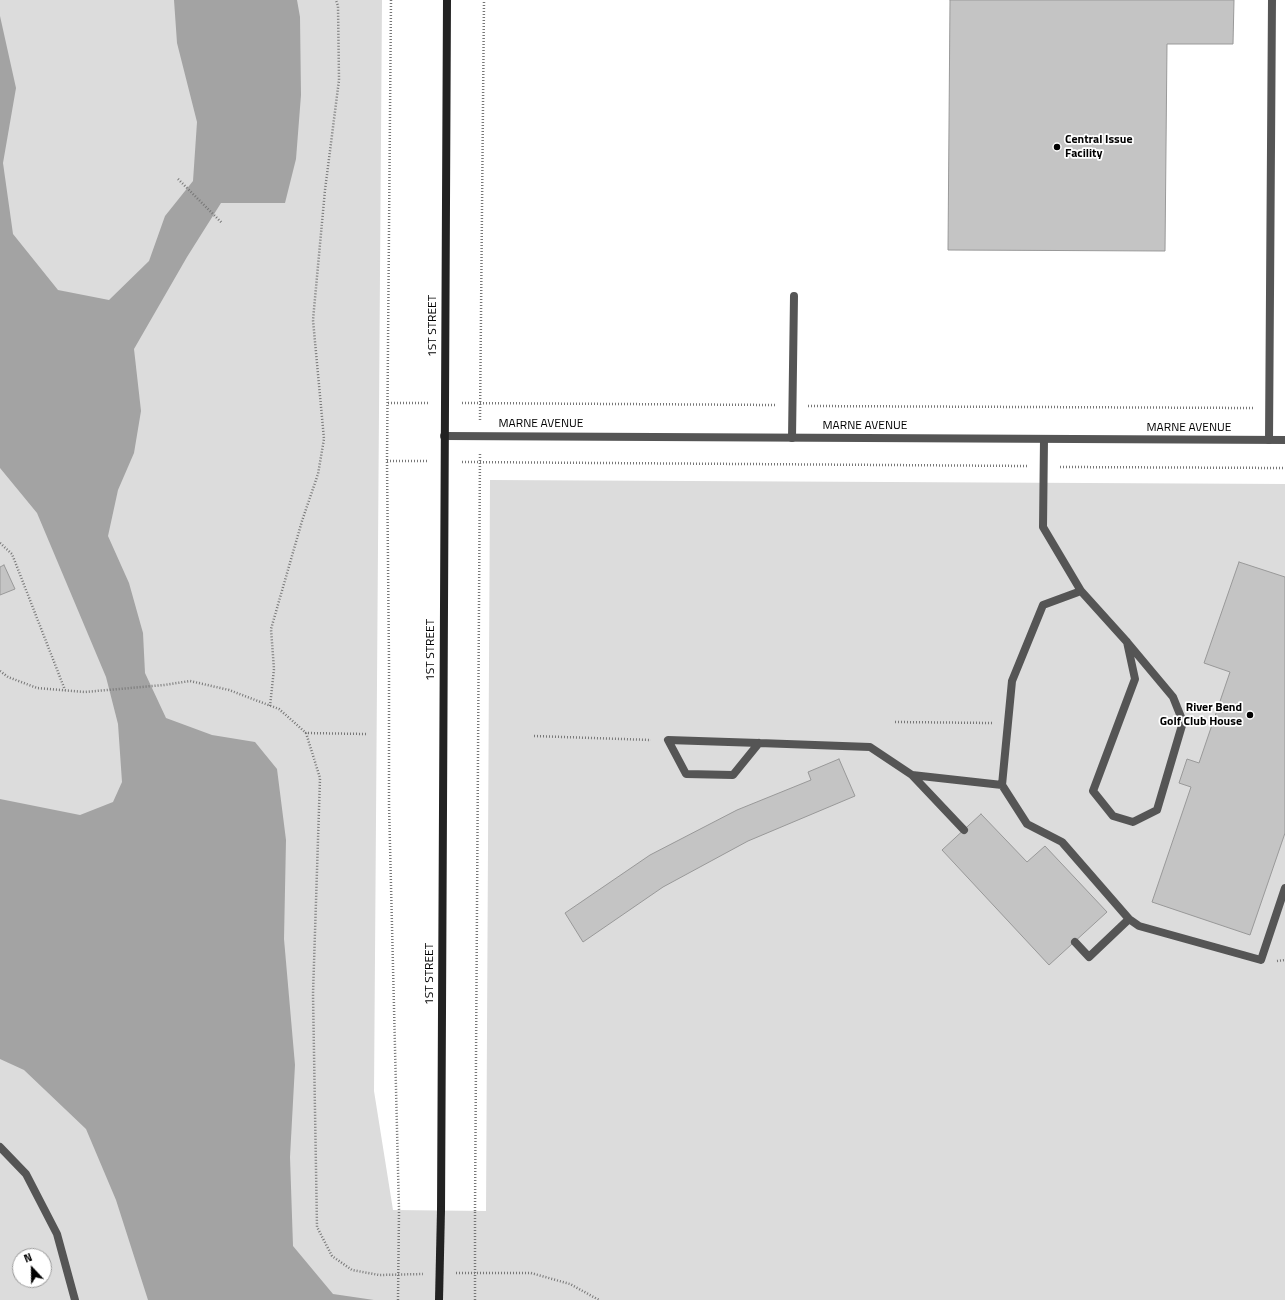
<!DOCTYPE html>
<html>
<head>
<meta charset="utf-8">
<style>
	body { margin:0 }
	#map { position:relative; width:1285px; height:1300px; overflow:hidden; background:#fff; font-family:"Titillium Web",sans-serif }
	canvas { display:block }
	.north { position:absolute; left:12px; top:1248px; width:40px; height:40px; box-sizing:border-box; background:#fff; border:1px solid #999; border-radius:50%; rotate:338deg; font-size:11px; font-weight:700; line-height:16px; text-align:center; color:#000 }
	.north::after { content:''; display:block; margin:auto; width:14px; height:18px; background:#000; clip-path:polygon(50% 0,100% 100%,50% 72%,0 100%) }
</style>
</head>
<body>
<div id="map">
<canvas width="1285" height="1300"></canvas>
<div class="north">N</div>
</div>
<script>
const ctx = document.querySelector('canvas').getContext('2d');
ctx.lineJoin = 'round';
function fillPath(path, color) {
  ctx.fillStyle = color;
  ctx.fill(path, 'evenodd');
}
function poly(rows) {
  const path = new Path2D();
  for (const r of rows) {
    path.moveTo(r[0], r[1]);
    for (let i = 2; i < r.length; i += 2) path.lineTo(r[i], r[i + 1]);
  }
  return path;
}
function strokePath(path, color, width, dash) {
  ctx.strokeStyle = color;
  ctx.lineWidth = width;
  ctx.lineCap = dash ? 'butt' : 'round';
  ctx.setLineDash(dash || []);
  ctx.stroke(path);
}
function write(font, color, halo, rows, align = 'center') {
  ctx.font = font + ' "Titillium Web",sans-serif';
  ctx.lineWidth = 3.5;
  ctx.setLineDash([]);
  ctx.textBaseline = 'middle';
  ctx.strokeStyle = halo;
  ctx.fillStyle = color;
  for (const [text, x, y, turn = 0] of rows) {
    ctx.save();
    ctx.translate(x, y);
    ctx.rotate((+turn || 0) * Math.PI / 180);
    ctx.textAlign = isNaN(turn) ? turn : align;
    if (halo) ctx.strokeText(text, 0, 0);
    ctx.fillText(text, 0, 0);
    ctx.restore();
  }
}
fillPath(poly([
	[0,0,382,0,374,1091,393,1210,486,1211,490,480,1285,484,1285,1300,0,1300],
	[20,1256,44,1256,44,1280,20,1280]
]), '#dcdcdc');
fillPath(poly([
	[174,0,297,0,300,17,301,95,296,159,285,203,221,203,187,257,134,349,141,411,134,453,118,490,108,536,129,583,143,633,145,673,166,718,212,735,255,742,277,769,286,840,284,939,295,1065,290,1157,293,1246,333,1294,374,1300,148,1300,116,1200,86,1129,24,1070,0,1059,0,799,80,815,113,802,122,782,118,724,106,677,37,513,0,468,0,16,16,88,3,163,13,234,58,290,109,300,149,261,165,216,193,181,197,122,177,43]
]), '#a3a3a3');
const building = poly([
	[950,0,1234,0,1233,44,1167,44,1165,251,948,250,950,0],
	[1239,562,1285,577,1285,833,1250,935,1152,902,1191,787,1179,783,1187,759,1199,763,1230,672,1204,663,1239,562],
	[4,565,15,589,0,595,0,567,4,565],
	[839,759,855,796,748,841,663,887,583,942,565,913,650,855,737,810,811,780,808,772,839,759],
	[981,814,1027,862,1045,846,1107,912,1049,965,942,850,981,814]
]);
fillPath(building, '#c4c4c4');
strokePath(building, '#999', 1);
strokePath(poly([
	[391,0,387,461,389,663,389,804,399,1210],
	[178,179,222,223],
	[388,403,429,403],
	[462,403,775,405],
	[808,406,1253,408],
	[480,420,484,0],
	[387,461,429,461],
	[462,462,1027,466],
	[1060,467,1285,468],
	[0,543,12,554,65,690],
	[0,671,8,677,37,688,85,692,164,685,190,681,229,690,279,709,306,733],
	[270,706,274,669,271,629,302,521,318,474,324,439,313,320,325,190,339,80,338,6,336,0],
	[895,722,992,723],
	[366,734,306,733,320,778,313,994,317,1227,332,1256,352,1270,379,1275,423,1274],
	[534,736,651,740],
	[1277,961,1285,960],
	[475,1211,480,453],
	[456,1273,531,1273,570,1284,599,1300]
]), '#777', 2.5, [1, 2]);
strokePath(poly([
	[792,438,794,296],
	[1044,439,1043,527,1081,591,1127,642,1173,697,1183,722,1157,810,1133,822,1113,816,1093,791,1135,679,1127,642],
	[1269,440,1272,0],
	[1081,591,1043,605,1012,681,1002,785,1027,824,1062,842,1129,919,1139,926,1261,960,1285,888],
	[759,743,733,775,686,774,668,740,759,743,870,747,912,775,1002,785],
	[912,775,964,830],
	[1075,942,1089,957,1129,919],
	[0,1147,26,1174,57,1234,75,1300]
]), '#555', 8);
strokePath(poly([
	[444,436,1285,440]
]), '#555', 8);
strokePath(poly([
	[441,1210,447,0]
]), '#222', 8);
strokePath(poly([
	[398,1300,399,1210],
	[475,1300,475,1211]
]), '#777', 2.5, [1, 2]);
strokePath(poly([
	[439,1300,441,1210]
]), '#222', 8);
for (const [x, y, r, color] of [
	[1057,147,4,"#000"],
	[1250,715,4,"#000"]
]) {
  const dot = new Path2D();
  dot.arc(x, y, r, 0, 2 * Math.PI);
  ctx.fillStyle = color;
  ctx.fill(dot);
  strokePath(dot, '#fff', 1.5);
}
write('bold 12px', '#000', '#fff', [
	["Central Issue",1065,140],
	["Facility",1065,154],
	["River Bend",1242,708,"right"],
	["Golf Club House",1242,722,"right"]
], 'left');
write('12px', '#000', '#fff', [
	["1ST STREET",433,326,-90],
	["MARNE AVENUE",541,424],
	["MARNE AVENUE",865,426],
	["MARNE AVENUE",1189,428],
	["1ST STREET",431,650,-90],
	["1ST STREET",430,974,-90]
]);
</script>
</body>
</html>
